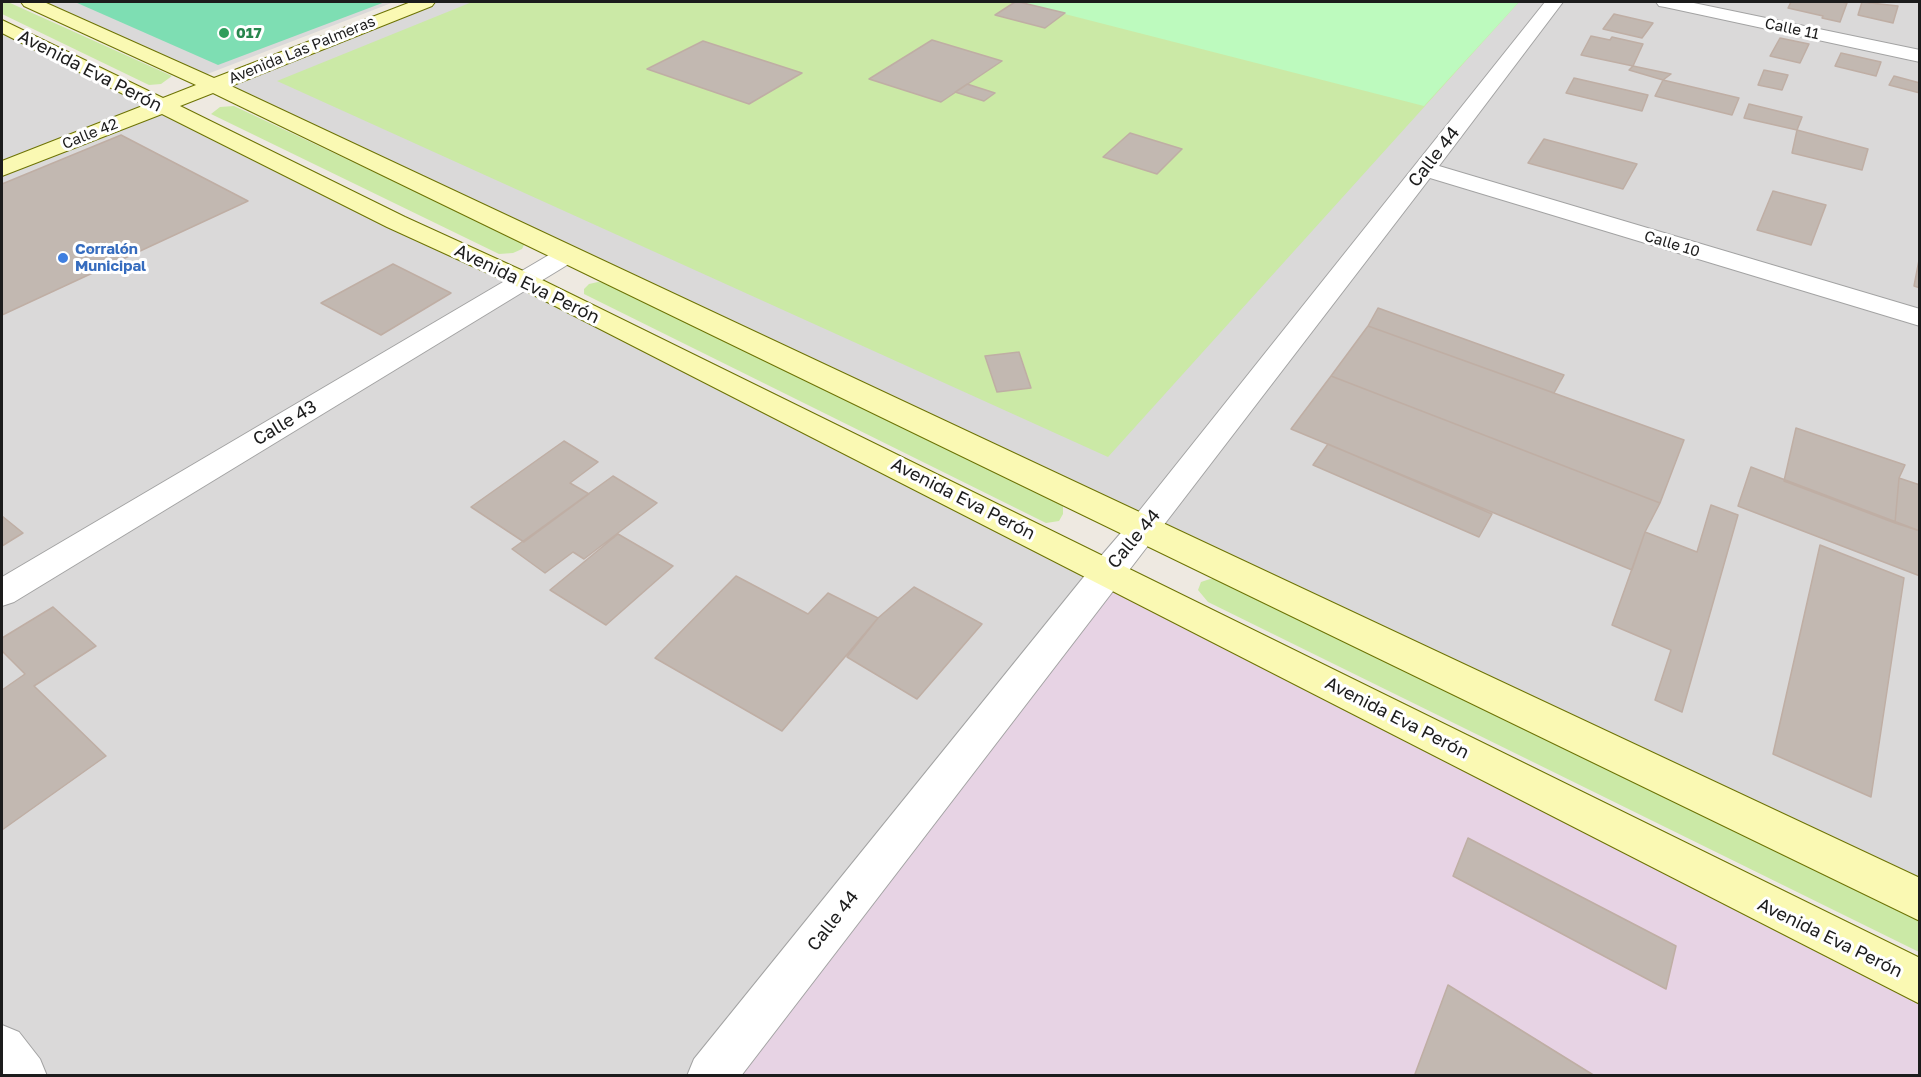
<!DOCTYPE html>
<html>
<head>
<meta charset="utf-8">
<style>
	body { margin:0 }
	#map { position:relative; width:1921px; height:1077px; overflow:hidden; background:#eee9e1; font-family:"Golos Text",sans-serif }
	canvas { display:block }
	.frame { position:absolute; inset:0; border:3px solid #1c1c1c; pointer-events:none }
</style>
</head>
<body>
<div id="map">
<canvas width="1921" height="1077"></canvas>
<div class="frame"></div>
</div>
<script>
const ctx = document.querySelector('canvas').getContext('2d');
ctx.lineJoin = 'round';
function fillPath(path, color) {
  ctx.fillStyle = color;
  ctx.fill(path, 'evenodd');
}
function poly(rows) {
  const path = new Path2D();
  for (const r of rows) {
    path.moveTo(r[0], r[1]);
    for (let i = 2; i < r.length; i += 2) path.lineTo(r[i], r[i + 1]);
  }
  return path;
}
function strokePath(path, color, width, dash) {
  ctx.strokeStyle = color;
  ctx.lineWidth = width;
  ctx.lineCap = dash ? 'butt' : 'round';
  ctx.setLineDash(dash || []);
  ctx.stroke(path);
}
function write(font, color, halo, rows, align = 'center') {
  ctx.font = font + ' "Golos Text",sans-serif';
  ctx.lineWidth = 6;
  ctx.setLineDash([]);
  ctx.textBaseline = 'middle';
  ctx.strokeStyle = halo;
  ctx.fillStyle = color;
  for (const [text, x, y, turn = 0] of rows) {
    ctx.save();
    ctx.translate(x, y);
    ctx.rotate((+turn || 0) * Math.PI / 180);
    ctx.textAlign = isNaN(turn) ? turn : align;
    if (halo) ctx.strokeText(text, 0, 0);
    ctx.fillText(text, 0, 0);
    ctx.restore();
  }
}
fillPath(poly([
	[30,2,394,2,197,78],
	[426,2,1919,2,1919,900,213,86],
	[2,26,1107,572,1919,1075,2,1075]
]), '#dad9d9');
fillPath(poly([
	[1107,572,1919,982,1919,1075,702,1076]
]), '#e7d3e4');
fillPath(poly([
	[2,2,8,2,172,76,161,84,149,85,2,14],
	[472,2,1519,2,1108,457,277,81],
	[234,106,525,243,522,249,513,253,499,254,211,114,220,107],
	[598,282,608,283,1063,506,1063,514,1059,521,1046,523,584,294,584,289,589,284],
	[1210,579,1224,579,1919,915,1919,952,1208,602,1198,590,1201,582]
]), '#cbe9a6');
fillPath(poly([
	[1018,2,1519,2,1424,106]
]), '#bdfabe');
fillPath(poly([
	[75,2,385,2,218,65]
]), '#7edeb3');
const building = poly([
	[1015,2,1019,2,1065,13,1045,28,995,15,1015,2],
	[1791,2,1841,2,1847,3,1840,22,1822,18,1823,16,1788,8,1791,2],
	[1862,2,1898,6,1893,23,1858,15,1862,2],
	[1614,14,1653,23,1642,38,1603,29,1614,14],
	[1591,36,1610,40,1612,37,1643,44,1633,66,1581,55,1591,36],
	[1780,38,1809,44,1800,63,1770,56,1780,38],
	[932,40,1002,61,941,102,869,79,932,40],
	[703,41,802,73,749,104,647,69,703,41],
	[1841,53,1881,62,1876,76,1835,66,1841,53],
	[1633,66,1671,74,1663,80,1629,70,1633,66],
	[1764,70,1788,75,1782,90,1758,85,1764,70],
	[1894,76,1920,83,1920,93,1889,85,1894,76],
	[1574,78,1648,95,1642,111,1566,93,1574,78],
	[1663,80,1739,98,1732,115,1655,96,1663,80],
	[967,84,995,93,984,101,955,92,967,84],
	[1749,104,1802,117,1797,130,1744,118,1749,104],
	[1797,130,1868,149,1862,170,1792,153,1797,130],
	[1130,133,1182,149,1157,174,1103,157,1130,133],
	[121,135,248,201,2,315,2,184,121,135],
	[1544,139,1637,164,1623,189,1528,163,1544,139],
	[1773,191,1826,205,1811,245,1757,230,1773,191],
	[1920,255,1920,288,1914,286,1920,255],
	[393,264,451,293,381,335,321,303,393,264],
	[1378,308,1564,375,1554,393,1368,326,1378,308],
	[1368,326,1684,440,1660,503,1331,376,1368,326],
	[1019,352,1031,388,997,392,985,356,1019,352],
	[1331,376,1660,503,1645,532,1632,570,1291,429,1331,376],
	[1796,428,1905,465,1899,478,1895,523,1784,481,1796,428],
	[564,441,598,462,570,483,589,494,524,542,471,507,564,441],
	[1328,444,1492,514,1479,537,1313,465,1328,444],
	[1751,467,1920,531,1920,576,1738,506,1751,467],
	[613,476,657,503,584,559,573,552,545,573,512,549,613,476],
	[1899,478,1920,485,1920,531,1895,523,1899,478],
	[1711,505,1738,515,1682,712,1655,700,1671,650,1612,625,1645,532,1697,552,1711,505],
	[2,516,23,533,2,546,2,516],
	[618,534,673,566,606,625,550,590,618,534],
	[1820,545,1904,578,1871,797,1773,754,1820,545],
	[736,576,808,614,828,593,878,618,782,731,655,658,736,576],
	[914,587,982,624,917,699,847,657,878,618,914,587],
	[53,607,96,646,34,686,106,756,2,830,2,690,25,674,2,651,2,638,53,607],
	[1468,838,1676,946,1666,989,1453,876,1468,838],
	[1448,985,1595,1076,1418,1076,1415,1074,1448,985]
]);
fillPath(building, '#c2b8b1');
strokePath(building, '#bfaea4', 1.5);
const street = poly([
	[1545,2,1563,2,1439,166,1920,309,1920,326,1430,178,741,1076,687,1076,694,1059,1095,563,1132,520,1545,2],
	[1656,2,1689,2,1920,50,1920,62,1665,7,1659,6,1656,2],
	[568,246,577,249,581,254,577,259,14,602,2,606,2,577,559,249,568,246],
	[2,1025,19,1032,40,1059,47,1076,2,1076,2,1025]
]);
const secondary = poly([
	[21,2,44,2,214,78,411,2,435,2,432,6,231,86,1920,878,1920,921,213,93,180,106,405,217,532,275,1920,958,1920,1004,514,285,387,227,162,114,2,176,2,161,145,105,2,33,2,20,163,98,196,85,24,6,21,2]
]);
strokePath(street, '#a3a3a3', 2);
strokePath(secondary, '#6d7304', 2);
fillPath(street, '#fff');
fillPath(secondary, '#faf9b3');
for (const [x, y, r, color] of [
	[224,33,6,"#2e9e5b"],
	[63,258,6,"#3f7fe0"]
]) {
  const dot = new Path2D();
  dot.arc(x, y, r, 0, 2 * Math.PI);
  ctx.fillStyle = color;
  ctx.fill(dot);
  strokePath(dot, '#fff', 2);
}
write('15px', '#1c1c1c', '#fff', [
	["Calle 11",1792,29,12],
	["Avenida Las Palmeras",302,50,-22],
	["Calle 42",90,134,-22],
	["Calle 10",1672,244,17]
]);
write('bold 15px', '#27864d', '#fff', [
	["017",236,33]
], 'left');
write('bold 15px', '#366cbe', '#fff', [
	["Corralón",75,249],
	["Municipal",75,266]
], 'left');
write('18px', '#1c1c1c', '#fff', [
	["Avenida Eva Perón",90,71,27],
	["Calle 44",1434,157,-52],
	["Avenida Eva Perón",527,284,26],
	["Calle 43",285,423,-31],
	["Avenida Eva Perón",963,499,27],
	["Calle 44",1134,539,-50],
	["Avenida Eva Perón",1397,718,27],
	["Calle 44",833,921,-52],
	["Avenida Eva Perón",1830,938,26]
]);
</script>
</body>
</html>
